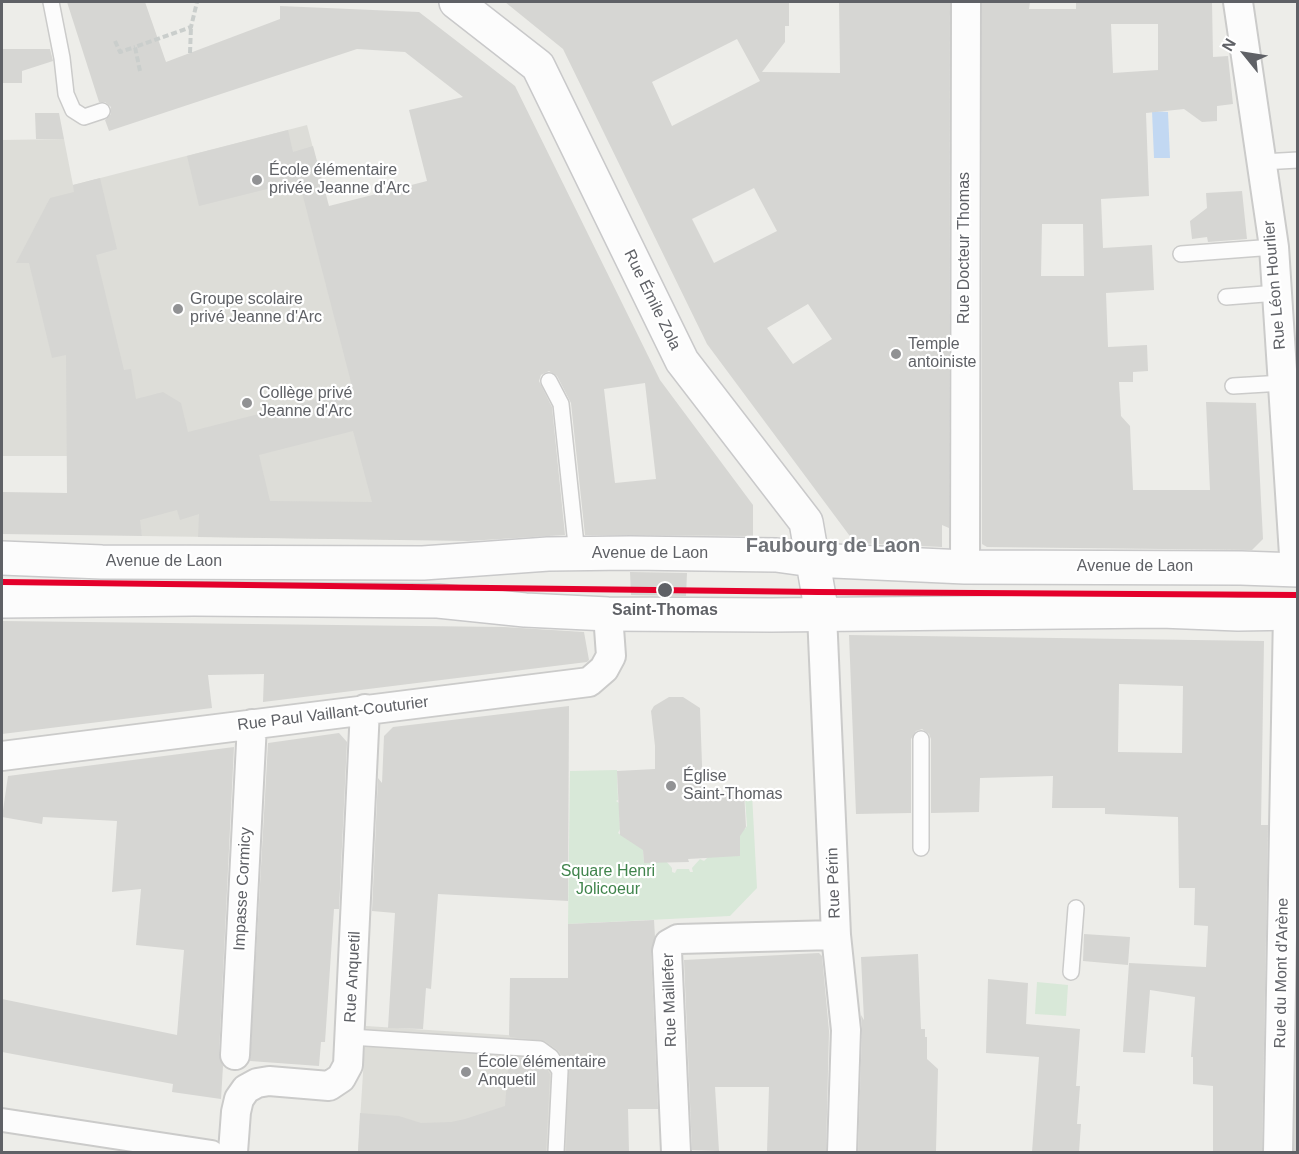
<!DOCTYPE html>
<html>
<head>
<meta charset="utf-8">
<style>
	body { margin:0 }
	#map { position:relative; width:1299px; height:1154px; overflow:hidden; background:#edede9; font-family:Arial,sans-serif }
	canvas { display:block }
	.frame { position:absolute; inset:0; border:3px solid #5f6166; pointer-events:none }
	.north { position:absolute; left:1215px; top:24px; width:60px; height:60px; -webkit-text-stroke:4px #fff; paint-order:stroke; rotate:300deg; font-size:16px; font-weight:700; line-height:24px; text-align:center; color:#5f6166 }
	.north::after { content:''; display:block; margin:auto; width:21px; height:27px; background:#5f6166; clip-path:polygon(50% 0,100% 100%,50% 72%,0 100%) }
</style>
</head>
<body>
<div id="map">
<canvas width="1299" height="1154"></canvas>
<div class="frame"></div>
<div class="north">N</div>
</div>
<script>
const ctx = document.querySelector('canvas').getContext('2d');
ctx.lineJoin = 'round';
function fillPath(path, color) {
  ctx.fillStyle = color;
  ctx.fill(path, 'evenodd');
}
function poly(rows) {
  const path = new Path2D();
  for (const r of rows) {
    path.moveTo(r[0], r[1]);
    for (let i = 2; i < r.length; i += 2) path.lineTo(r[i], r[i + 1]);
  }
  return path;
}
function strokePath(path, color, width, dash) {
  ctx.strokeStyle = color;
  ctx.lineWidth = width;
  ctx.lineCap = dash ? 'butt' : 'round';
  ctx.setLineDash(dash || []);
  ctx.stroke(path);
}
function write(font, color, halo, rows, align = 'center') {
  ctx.font = font + ' Arial,sans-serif';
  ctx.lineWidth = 4.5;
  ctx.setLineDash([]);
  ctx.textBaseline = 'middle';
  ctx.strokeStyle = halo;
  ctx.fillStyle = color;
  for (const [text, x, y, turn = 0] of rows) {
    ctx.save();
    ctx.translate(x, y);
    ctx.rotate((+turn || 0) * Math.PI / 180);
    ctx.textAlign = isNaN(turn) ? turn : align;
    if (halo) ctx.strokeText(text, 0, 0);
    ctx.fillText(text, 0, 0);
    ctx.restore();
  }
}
fillPath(poly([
	[307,125,415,540,142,536,135,503,67,456,3,456,2,461,2,140,64,139,73,185],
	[1297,906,1298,1152,1293,1152],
	[366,1026,569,1039,569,1152,358,1152]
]), '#ddddd8');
fillPath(poly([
	[617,770,618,800,616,801,619,803,620,829,618,833,621,835,642,831,644,863,666,861,672,868,672,872,675,873,677,869,689,869,690,872,693,872,692,868,700,859,704,861,739,827,745,829,747,826,745,798,747,796,744,794,752,794,757,888,730,916,568,924,570,771],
	[1037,982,1068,985,1066,1016,1035,1014]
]), '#d8e8d8');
fillPath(poly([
	[1152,111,1168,112,1170,158,1154,158]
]), '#c2d8f2');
fillPath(poly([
	[67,2,145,2,166,62,280,19,280,6,419,12,515,86,660,380,753,505,753,536,585,535,571,403,557,376,549,371,541,375,539,381,552,407,565,535,468,541,198,537,199,514,180,520,177,510,140,520,142,536,2,534,2,492,67,493,66,355,52,358,29,263,16,263,50,198,74,192,73,185,100,178,117,249,96,255,124,370,131,369,136,399,163,392,181,403,188,432,353,390,299,181,199,206,187,156,288,130,293,152,313,146,329,206,427,181,409,110,463,97,405,52,357,49,109,131,105,120,111,114,111,107,105,102,99,102],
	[645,383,656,479,615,483,604,389],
	[353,431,372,502,270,501,259,455],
	[505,2,789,2,789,26,785,26,785,42,762,72,840,73,839,2,950,2,949,528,942,525,942,547,855,543,707,344,563,49],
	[737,39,760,81,672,126,652,82],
	[754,188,777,231,714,263,692,219],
	[808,304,832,339,793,364,767,328],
	[982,2,1030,2,1029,9,1076,9,1076,2,1212,2,1213,57,1228,56,1233,104,1217,106,1217,121,1202,122,1184,109,1146,113,1149,196,1101,199,1103,248,1152,245,1154,290,1106,293,1108,347,1147,345,1148,371,1133,372,1133,382,1119,382,1121,416,1130,426,1133,490,1210,490,1206,402,1256,403,1263,539,1252,550,987,547,982,544],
	[1111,24,1158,24,1158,70,1113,73],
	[1042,224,1083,224,1084,276,1041,276],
	[2,49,50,49,53,61,22,71,22,83,2,83],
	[35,113,59,113,64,139,36,139],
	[1242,191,1247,239,1208,242,1207,237,1192,239,1190,221,1207,208,1206,193],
	[630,572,687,573,686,596,631,595],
	[2,621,504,627,584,632,589,660,587,662,263,702,264,674,208,675,212,708,2,734],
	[849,635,1264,641,1261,825,1268,825,1262,1152,1213,1152,1213,1086,1193,1084,1193,1057,1191,1057,1195,997,1150,990,1145,1053,1123,1052,1129,963,1206,967,1208,926,1194,925,1195,888,1179,888,1178,817,1105,814,1105,808,1052,808,1053,776,980,778,979,812,931,813,931,739,929,734,922,729,916,731,911,739,911,813,856,814],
	[1119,684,1183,686,1182,753,1118,752],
	[669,697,683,697,700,708,703,793,744,791,746,827,740,836,740,856,688,859,689,862,644,863,643,850,620,835,617,771,655,769,655,746,651,711,654,706],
	[569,706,568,901,438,894,431,989,426,988,423,1029,388,1028,395,913,372,911,378,778,382,783,384,736,393,727],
	[339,733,347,742,339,909,334,909,325,1042,321,1042,319,1066,250,1061,268,743],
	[234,747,219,1054,223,1066,221,1099,172,1092,173,1084,2,1052,2,999,177,1035,184,950,136,945,141,889,112,892,117,821,43,817,42,824,2,817,8,776],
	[654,920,655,937,651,952,658,1109,628,1109,629,1152,566,1152,568,1066,559,1051,545,1041,510,1037,509,1035,510,978,568,978,568,924],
	[1084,934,1130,937,1128,965,1083,961],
	[819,953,822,956,829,1031,826,1152,767,1152,769,1087,715,1087,719,1151,692,1150,684,960],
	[918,954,921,1029,925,1029,925,1037,927,1037,927,1059,938,1069,936,1151,858,1152,862,1031,861,1015,864,1020,861,957],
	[988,979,1028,983,1026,1024,1080,1029,1076,1086,1080,1086,1077,1124,1081,1124,1079,1152,1032,1152,1039,1057,986,1053],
	[1298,990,1298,1152,1294,1152],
	[509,1057,537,1059,544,1064,550,1074,546,1152,358,1152,360,1113,399,1116,421,1123,451,1122,465,1119,505,1106]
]), '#d6d6d3');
const service = poly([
	[51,2,62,58,66,94,73,110,84,117,102,111],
	[1262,162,1298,160],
	[1181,254,1274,247],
	[1226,297,1277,293],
	[549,381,561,404,577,554],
	[1233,386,1283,383],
	[921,848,921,739],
	[1071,972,1076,908],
	[350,1037,540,1049,551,1057,560,1071,556,1152]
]);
const pedestrian = poly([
	[2,1120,212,1152]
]);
const minor = poly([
	[1238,2,1274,247,1295,570],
	[965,567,966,2],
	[822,614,836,935,846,1030,842,1152],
	[2,756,589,682,604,669,611,656,608,614],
	[235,1055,252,724],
	[233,1152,236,1112,239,1099,246,1089,257,1083,269,1081,329,1086,341,1078,348,1065,365,709],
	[676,1152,667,951,669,944,678,939,836,935],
	[1278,1152,1288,613]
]);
const secondary = poly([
	[456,2,538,66,682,361,806,522,822,614],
	[2,558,102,562,423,563,548,554,630,553,776,555,812,560,965,567,1241,568,1298,570],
	[2,601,194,599,438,601,525,610,608,614,771,615,1161,611,1238,614,1298,613]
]);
strokePath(service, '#cbcbca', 18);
strokePath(pedestrian, '#cbcbca', 26);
strokePath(minor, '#cbcbca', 32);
strokePath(secondary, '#c9c9ca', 36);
strokePath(poly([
	[115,41,120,52,135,47],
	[190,53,191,27],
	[140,71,135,47,191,27,197,2]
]), '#cacecc', 4, [6, 3]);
strokePath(service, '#fcfcfc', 15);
strokePath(pedestrian, '#fcfcfc', 22);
strokePath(minor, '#fcfcfc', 28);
strokePath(secondary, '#fcfcfc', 33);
strokePath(poly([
	[2,582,818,592,1298,595]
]), '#e4002b', 6);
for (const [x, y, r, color] of [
	[257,180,6,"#919294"],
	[178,309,6,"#919294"],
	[896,354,6,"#919294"],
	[247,403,6,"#919294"],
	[665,590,8,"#5f6166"],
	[671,786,6,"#919294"],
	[466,1072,6,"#919294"]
]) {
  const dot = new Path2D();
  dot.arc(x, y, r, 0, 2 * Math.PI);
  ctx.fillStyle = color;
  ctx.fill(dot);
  strokePath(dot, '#fff', 2);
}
write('16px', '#5f6166', '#fff', [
	["École élémentaire",269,171],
	["privée Jeanne d'Arc",269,189],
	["Groupe scolaire",190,300],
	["privé Jeanne d'Arc",190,318],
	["Temple",908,345],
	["antoiniste",908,363],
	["Collège privé",259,394],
	["Jeanne d'Arc",259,412],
	["Église",683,777],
	["Saint-Thomas",683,795],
	["École élémentaire",478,1063],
	["Anquetil",478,1081]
], 'left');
write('16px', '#5f6166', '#fff', [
	["Rue Docteur Thomas",965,248,-90],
	["Rue Léon Hourlier",1275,285,-95],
	["Rue Émile Zola",652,300,64],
	["Avenue de Laon",650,554],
	["Avenue de Laon",164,562],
	["Avenue de Laon",1135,567],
	["Rue Paul Vaillant-Couturier",333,714,-7],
	["Rue Périn",834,883,-92],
	["Impasse Cormicy",243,889,-87],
	["Rue du Mont d'Arène",1282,973,-89],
	["Rue Anquetil",353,977,-87],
	["Rue Maillefer",670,1000,-92]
]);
write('bold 16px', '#5f6166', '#fff', [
	["Saint-Thomas",665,611]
]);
write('16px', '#40844c', '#fff', [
	["Square Henri",608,872],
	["Jolicoeur",608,890]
]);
write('bold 20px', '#707378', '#fff', [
	["Faubourg de Laon",833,546]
]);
</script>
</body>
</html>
